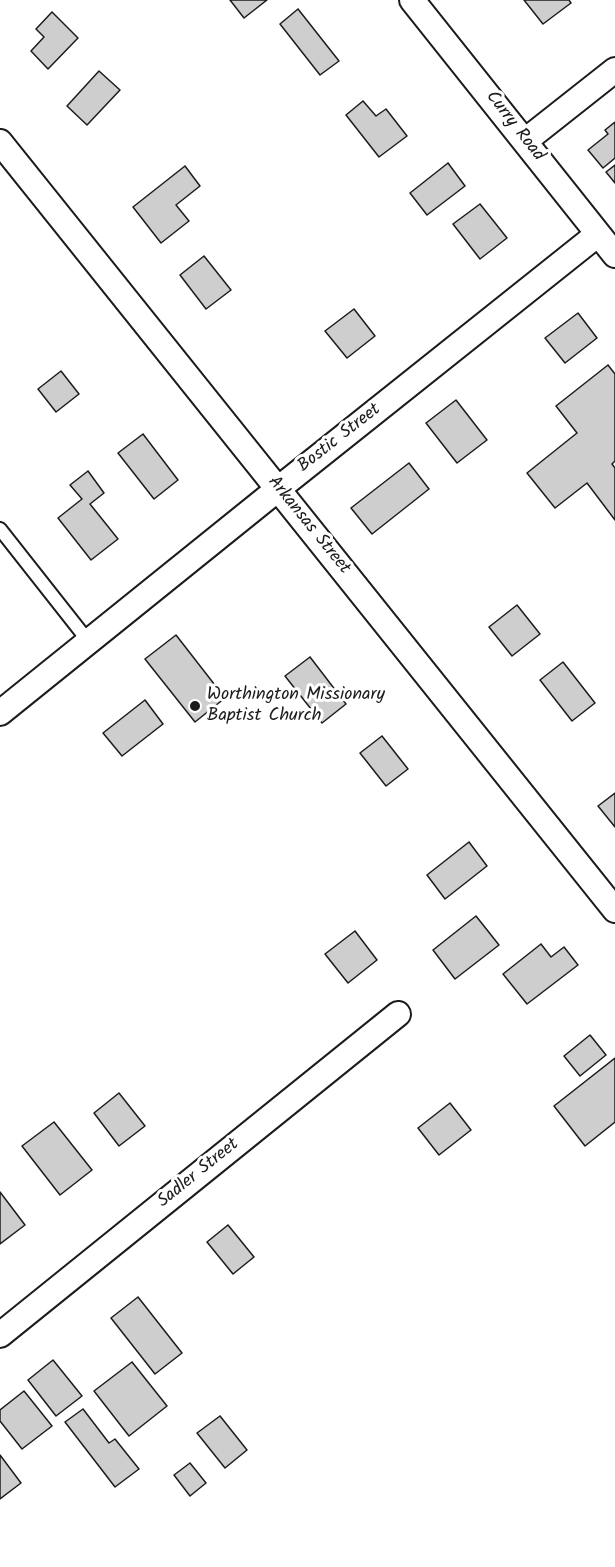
<!DOCTYPE html>
<html>
<head>
<meta charset="utf-8">
<style>
	body { margin:0 }
	canvas { display:block; background:#fff }
</style>
</head>
<body>
<canvas width="615" height="1567"></canvas>
<script>
const ctx = document.querySelector('canvas').getContext('2d');
ctx.lineJoin = 'round';
function fillPath(path, color) {
  ctx.fillStyle = color;
  ctx.fill(path, 'evenodd');
}
function poly(rows) {
  const path = new Path2D();
  for (const r of rows) {
    path.moveTo(r[0], r[1]);
    for (let i = 2; i < r.length; i += 2) path.lineTo(r[i], r[i + 1]);
  }
  return path;
}
function strokePath(path, color, width, dash) {
  ctx.strokeStyle = color;
  ctx.lineWidth = width;
  ctx.lineCap = dash ? 'butt' : 'round';
  ctx.setLineDash(dash || []);
  ctx.stroke(path);
}
function write(font, color, halo, rows, align = 'center') {
  ctx.font = font + ' Kalam,sans-serif';
  ctx.lineWidth = 6;
  ctx.setLineDash([]);
  ctx.textBaseline = 'middle';
  ctx.strokeStyle = halo;
  ctx.fillStyle = color;
  for (const [text, x, y, turn = 0] of rows) {
    ctx.save();
    ctx.translate(x, y);
    ctx.rotate((+turn || 0) * Math.PI / 180);
    ctx.textAlign = isNaN(turn) ? turn : align;
    if (halo) ctx.strokeText(text, 0, 0);
    ctx.fillText(text, 0, 0);
    ctx.restore();
  }
}
const building = poly([
	[230,0,267,0,244,18,230,0],
	[524,0,569,0,571,3,543,24,524,0],
	[298,9,339,61,320,75,280,24,298,9],
	[52,12,78,38,48,69,31,51,44,37,36,29,52,12],
	[99,71,120,90,87,125,67,106,99,71],
	[363,101,376,116,386,109,407,136,379,157,346,115,363,101],
	[615,122,615,158,603,168,588,150,608,134,605,130,615,122],
	[448,163,465,186,427,215,410,193,448,163],
	[615,165,615,183,606,172,615,165],
	[185,166,200,186,176,205,189,221,161,243,133,207,185,166],
	[480,204,507,238,480,259,453,224,480,204],
	[204,256,231,290,206,309,180,275,204,256],
	[354,309,375,336,347,358,325,331,354,309],
	[578,313,597,338,565,363,545,338,578,313],
	[608,365,615,374,615,461,612,464,615,468,615,520,587,483,555,508,527,473,577,433,556,406,608,365],
	[61,371,79,394,56,412,38,389,61,371],
	[456,400,487,440,457,463,426,423,456,400],
	[143,434,178,480,154,499,118,453,143,434],
	[409,463,429,489,372,534,351,508,409,463],
	[88,471,104,493,90,504,118,539,91,560,58,518,82,499,70,485,88,471],
	[517,605,540,634,512,656,489,627,517,605],
	[176,635,225,698,195,722,145,659,176,635],
	[310,657,346,704,322,723,285,676,310,657],
	[563,662,595,703,572,721,540,680,563,662],
	[145,700,163,724,122,756,103,733,145,700],
	[382,736,408,769,386,786,360,753,382,736],
	[615,793,615,827,598,806,615,793],
	[469,842,487,866,445,899,427,875,469,842],
	[476,916,499,945,455,979,433,950,476,916],
	[355,931,377,960,348,983,325,954,355,931],
	[541,944,551,957,564,947,578,965,527,1004,503,974,541,944],
	[590,1035,606,1055,580,1076,564,1056,590,1035],
	[615,1058,615,1122,585,1146,554,1106,615,1058],
	[119,1093,145,1126,119,1146,94,1113,119,1093],
	[450,1103,471,1130,439,1155,418,1128,450,1103],
	[54,1122,92,1170,60,1195,22,1146,54,1122],
	[0,1192,25,1225,0,1244,0,1192],
	[228,1225,254,1257,233,1274,207,1242,228,1225],
	[138,1297,182,1353,155,1374,111,1318,138,1297],
	[53,1360,82,1396,56,1416,28,1380,53,1360],
	[132,1362,167,1406,129,1436,94,1391,132,1362],
	[24,1391,52,1426,22,1449,0,1421,0,1410,24,1391],
	[83,1409,109,1443,115,1439,139,1469,115,1487,65,1422,83,1409],
	[220,1416,247,1450,225,1468,197,1433,220,1416],
	[0,1455,21,1483,0,1499,0,1455],
	[190,1463,206,1483,190,1496,174,1475,190,1463]
]);
fillPath(building, '#cecece');
strokePath(building, '#1c1c1c', 1.5);
const lane = poly([
	[0,529,89,642]
]);
const street = poly([
	[412,0,615,255],
	[525,141,615,70],
	[0,142,615,910],
	[0,713,278,489,598,234],
	[0,1335,398,1014]
]);
strokePath(lane, '#1c1c1c', 16);
strokePath(street, '#1c1c1c', 28);
strokePath(lane, '#fff', 12);
strokePath(street, '#fff', 24);
for (const [x, y, r, color] of [
	[195,706,6,"#1c1c1c"]
]) {
  const dot = new Path2D();
  dot.arc(x, y, r, 0, 2 * Math.PI);
  ctx.fillStyle = color;
  ctx.fill(dot);
  strokePath(dot, '#fff', 2);
}
write('18px', '#1c1c1c', '#fff', [
	["Curry Road",514,127,52],
	["Bostic Street",340,439,-38],
	["Arkansas Street",308,526,51],
	["Sadler Street",199,1174,-39]
]);
write('18px', '#1c1c1c', '#fff', [
	["Worthington Missionary",207,696],
	["Baptist Church",207,717]
], 'left');
</script>
</body>
</html>
